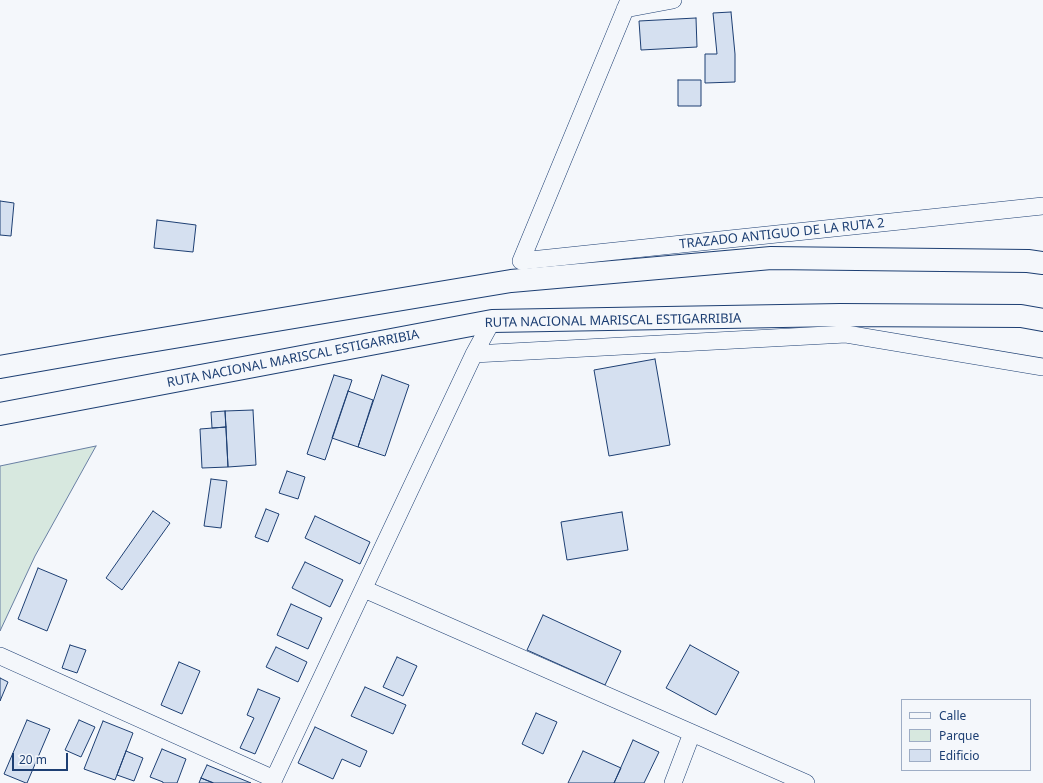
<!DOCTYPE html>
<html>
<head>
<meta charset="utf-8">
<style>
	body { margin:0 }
	#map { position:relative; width:1043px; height:783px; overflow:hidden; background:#f4f7fb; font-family:"Noto Sans",sans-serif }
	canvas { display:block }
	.legend { position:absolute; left:901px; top:699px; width:130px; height:72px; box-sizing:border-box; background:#f4f7fb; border:1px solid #9eadc5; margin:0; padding:5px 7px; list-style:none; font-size:12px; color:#1d3f73 }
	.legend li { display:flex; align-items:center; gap:8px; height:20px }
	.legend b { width:20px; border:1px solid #9eadc5 }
	.scale { position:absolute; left:12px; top:753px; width:56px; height:18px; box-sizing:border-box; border:2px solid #1d3f73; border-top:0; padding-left:5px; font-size:12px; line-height:14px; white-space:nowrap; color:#1d3f73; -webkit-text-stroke:3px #f4f7fb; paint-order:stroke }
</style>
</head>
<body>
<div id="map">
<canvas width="1043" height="783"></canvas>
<ul class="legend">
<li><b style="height:5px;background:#f4f7fb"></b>Calle</li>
<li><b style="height:11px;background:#d7e8df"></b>Parque</li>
<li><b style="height:11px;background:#d5e0f0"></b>Edificio</li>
</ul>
<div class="scale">20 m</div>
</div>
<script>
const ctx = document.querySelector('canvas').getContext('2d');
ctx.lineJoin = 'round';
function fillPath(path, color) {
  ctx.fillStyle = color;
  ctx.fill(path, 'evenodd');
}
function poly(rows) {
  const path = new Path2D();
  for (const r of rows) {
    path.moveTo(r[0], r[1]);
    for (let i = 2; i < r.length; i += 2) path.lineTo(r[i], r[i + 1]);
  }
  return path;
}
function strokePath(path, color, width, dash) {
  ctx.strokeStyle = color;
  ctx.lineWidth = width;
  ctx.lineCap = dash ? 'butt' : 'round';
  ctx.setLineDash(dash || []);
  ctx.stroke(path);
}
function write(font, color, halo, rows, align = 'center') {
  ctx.font = font + ' "Noto Sans",sans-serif';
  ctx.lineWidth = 3;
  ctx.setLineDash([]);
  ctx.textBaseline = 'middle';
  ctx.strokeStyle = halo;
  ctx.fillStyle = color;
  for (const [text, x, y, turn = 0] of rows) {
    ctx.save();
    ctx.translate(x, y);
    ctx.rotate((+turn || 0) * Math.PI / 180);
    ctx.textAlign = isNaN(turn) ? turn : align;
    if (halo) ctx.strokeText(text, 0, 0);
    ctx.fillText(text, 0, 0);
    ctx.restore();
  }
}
const green = poly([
	[96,446,35,556,0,631,0,466,96,446]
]);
fillPath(green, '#d7e8df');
strokePath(green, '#687fa3', 1);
const building = poly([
	[731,12,735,54,735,82,705,83,705,54,717,54,713,13,731,12],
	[696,18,697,47,641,50,639,21,696,18],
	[678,80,701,80,701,106,678,106,678,80],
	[0,201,14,203,11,236,0,235,0,201],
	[157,220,196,225,193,252,154,248,157,220],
	[655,359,670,445,609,456,594,370,655,359],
	[334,375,352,380,325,460,307,454,334,375],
	[382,375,409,385,385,456,358,447,382,375],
	[348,391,373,400,358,447,332,438,348,391],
	[253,410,256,465,228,467,225,411,253,410],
	[225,411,226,427,212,428,211,412,225,411],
	[226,427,228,467,202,468,200,429,226,427],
	[287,471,305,477,298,499,279,493,287,471],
	[211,479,227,481,221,528,204,526,211,479],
	[266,509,279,514,268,542,255,537,266,509],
	[153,511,170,523,122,590,106,578,153,511],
	[622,512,628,550,567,560,561,522,622,512],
	[315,516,370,542,360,564,305,538,315,516],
	[305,562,343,580,330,607,292,588,305,562],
	[38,568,67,580,47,631,18,619,38,568],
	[291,604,322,618,308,649,277,635,291,604],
	[543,615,621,651,605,685,527,650,543,615],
	[70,645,86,650,77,673,62,668,70,645],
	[690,645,739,672,716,715,666,688,690,645],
	[276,647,307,662,298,682,266,667,276,647],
	[397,657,417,666,403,696,383,687,397,657],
	[179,662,200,671,182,714,161,705,179,662],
	[0,678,8,682,0,701,0,678],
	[365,687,406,705,393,734,351,716,365,687],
	[258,689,280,698,255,754,240,748,254,718,247,715,258,689],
	[536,713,557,722,543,754,522,744,536,713],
	[27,720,50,729,27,783,26,783,4,774,27,720],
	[79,720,95,727,81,757,65,750,79,720],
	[103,721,133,733,115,780,84,769,103,721],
	[315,727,367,751,360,767,342,759,333,779,298,763,315,727],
	[633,740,659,752,644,783,614,783,633,740],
	[162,749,186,759,177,783,163,783,163,782,150,777,162,749],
	[126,751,143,758,134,781,117,775,126,751],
	[583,751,621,768,614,783,568,783,583,751],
	[207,765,251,783,214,783,201,778,207,765],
	[201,778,213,783,199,783,201,778]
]);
fillPath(building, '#d5e0f0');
strokePath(building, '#1d3f73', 1);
const street = poly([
	[629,0,521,261,1043,206],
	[625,9,673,0],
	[474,354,846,334,1043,367],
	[364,589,806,783],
	[0,656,274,779],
	[272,783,474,354,492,321],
	[673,783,692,733]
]);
const highway = poly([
	[0,367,114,347,511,281,771,258,1028,261,1043,263],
	[0,414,492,321,840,315,1021,316,1043,320]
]);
strokePath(street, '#1d3f73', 18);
strokePath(highway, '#1d3f73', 24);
strokePath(street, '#f4f7fb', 17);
strokePath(highway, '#f4f7fb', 22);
write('13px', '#1d3f73', '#f4f7fb', [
	["TRAZADO ANTIGUO DE LA RUTA 2",782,234,-6],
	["RUTA NACIONAL MARISCAL ESTIGARRIBIA",613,321,-1],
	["RUTA NACIONAL MARISCAL ESTIGARRIBIA",293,359,-11]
]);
</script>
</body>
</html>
